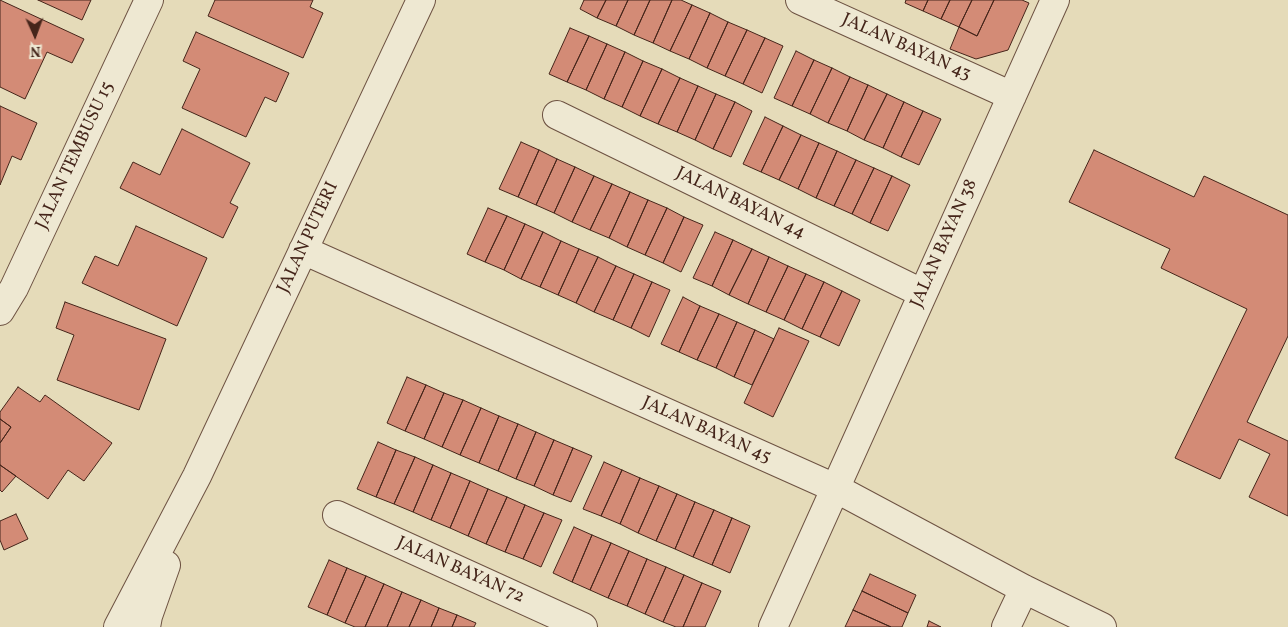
<!DOCTYPE html>
<html>
<head>
<meta charset="utf-8">
<style>
	body { margin:0 }
	#map { position:relative; width:1288px; height:627px; overflow:hidden; background:#e5dbb9; font-family:Vollkorn,serif }
	canvas { display:block }
	.north { position:absolute; left:10px; top:10px; width:50px; height:50px; -webkit-text-stroke:4px #eee8d2; paint-order:stroke; rotate:178deg; font-size:14px; font-weight:700; line-height:20px; text-align:center; color:#45251a }
	.north::after { content:''; display:block; margin:auto; width:18px; height:22px; background:#45251a; clip-path:polygon(50% 0,100% 100%,50% 72%,0 100%) }
</style>
</head>
<body>
<div id="map">
<canvas width="1288" height="627"></canvas>
<div class="north">N</div>
</div>
<script>
const ctx = document.querySelector('canvas').getContext('2d');
ctx.lineJoin = 'round';
function fillPath(path, color) {
  ctx.fillStyle = color;
  ctx.fill(path, 'evenodd');
}
function poly(rows) {
  const path = new Path2D();
  for (const r of rows) {
    path.moveTo(r[0], r[1]);
    for (let i = 2; i < r.length; i += 2) path.lineTo(r[i], r[i + 1]);
  }
  return path;
}
function strokePath(path, color, width, dash) {
  ctx.strokeStyle = color;
  ctx.lineWidth = width;
  ctx.lineCap = dash ? 'butt' : 'round';
  ctx.setLineDash(dash || []);
  ctx.stroke(path);
}
function write(font, color, halo, rows, align = 'center') {
  ctx.font = font + ' Vollkorn,serif';
  ctx.lineWidth = 4;
  ctx.setLineDash([]);
  ctx.textBaseline = 'middle';
  ctx.strokeStyle = halo;
  ctx.fillStyle = color;
  for (const [text, x, y, turn = 0] of rows) {
    ctx.save();
    ctx.translate(x, y);
    ctx.rotate((+turn || 0) * Math.PI / 180);
    ctx.textAlign = isNaN(turn) ? turn : align;
    if (halo) ctx.strokeText(text, 0, 0);
    ctx.fillText(text, 0, 0);
    ctx.restore();
  }
}
const building = poly([
	[0,0,84,39,72,63,47,52,25,99,0,87,0,0],
	[38,0,91,0,82,20,38,0],
	[215,0,313,0,310,7,323,13,303,58,208,16,215,0],
	[584,0,606,0,597,18,580,9,584,0],
	[606,0,628,0,616,26,597,18,606,0],
	[628,0,650,0,634,35,616,26,628,0],
	[650,0,672,0,653,43,634,35,650,0],
	[672,0,681,0,692,5,670,51,653,43,672,0],
	[906,0,928,0,923,11,905,3,906,0],
	[928,0,950,0,941,19,923,11,928,0],
	[950,0,972,0,959,27,941,19,950,0],
	[972,0,994,0,977,36,959,27,972,0],
	[994,0,1022,0,1029,3,1008,50,976,59,950,49,959,27,977,36,994,0],
	[692,5,710,13,689,59,670,51,692,5],
	[710,13,728,22,707,68,689,59,710,13],
	[728,22,747,30,725,76,707,68,728,22],
	[570,28,589,36,567,82,549,74,570,28],
	[747,30,765,38,743,84,725,76,747,30],
	[196,32,289,73,276,102,265,97,246,137,182,108,200,69,183,61,196,32],
	[589,36,607,44,586,90,567,82,589,36],
	[765,38,783,46,762,93,743,84,765,38],
	[607,44,625,52,604,99,586,90,607,44],
	[796,51,814,60,792,106,774,98,796,51],
	[625,52,643,61,622,107,604,99,625,52],
	[814,60,832,68,810,114,792,106,814,60],
	[643,61,662,69,640,116,622,107,643,61],
	[832,68,850,77,828,123,810,114,832,68],
	[662,69,680,78,658,124,640,116,662,69],
	[850,77,868,85,847,131,828,123,850,77],
	[680,78,698,86,677,132,658,124,680,78],
	[868,85,887,94,864,140,847,131,868,85],
	[698,86,716,94,695,140,677,132,698,86],
	[716,94,735,102,713,149,695,140,716,94],
	[887,94,904,102,883,148,864,140,887,94],
	[735,102,752,111,731,157,713,149,735,102],
	[904,102,923,111,901,157,883,148,904,102],
	[0,106,37,123,21,160,12,156,0,185,0,106],
	[923,111,941,119,919,165,901,157,923,111],
	[765,117,783,126,761,172,743,164,765,117],
	[783,126,801,135,779,180,761,172,783,126],
	[182,129,250,163,230,203,238,207,223,238,120,188,133,162,160,175,182,129],
	[801,135,819,143,798,189,779,180,801,135],
	[521,142,539,150,518,197,499,189,521,142],
	[819,143,837,151,816,198,798,189,819,143],
	[539,150,557,159,536,205,518,197,539,150],
	[1094,150,1194,197,1204,176,1288,215,1288,336,1247,422,1288,441,1288,516,1249,497,1270,454,1239,439,1220,479,1175,458,1247,309,1161,268,1170,249,1069,202,1094,150],
	[837,151,856,160,834,206,816,198,837,151],
	[557,159,575,167,554,213,536,205,557,159],
	[856,160,874,168,852,214,834,206,856,160],
	[575,167,594,176,572,222,554,213,575,167],
	[874,168,892,176,870,223,852,214,874,168],
	[594,176,612,184,590,230,572,222,594,176],
	[892,176,910,185,888,231,870,223,892,176],
	[612,184,630,192,609,238,590,230,612,184],
	[630,192,648,200,627,247,609,238,630,192],
	[648,200,667,208,645,255,627,247,648,200],
	[488,208,507,216,485,262,467,254,488,208],
	[667,208,684,217,663,263,645,255,667,208],
	[507,216,525,224,504,270,485,262,507,216],
	[684,217,703,225,681,272,663,263,684,217],
	[525,224,543,232,521,279,504,270,525,224],
	[136,226,207,258,177,326,82,283,95,256,118,266,136,226],
	[543,232,561,241,540,287,521,279,543,232],
	[715,232,733,240,712,286,693,278,715,232],
	[733,240,752,249,729,295,712,286,733,240],
	[561,241,579,249,558,295,540,287,561,241],
	[579,249,598,257,576,303,558,295,579,249],
	[752,249,769,257,748,304,729,295,752,249],
	[598,257,616,266,594,312,576,303,598,257],
	[769,257,788,266,766,312,748,304,769,257],
	[616,266,634,274,613,320,594,312,616,266],
	[788,266,806,274,784,320,766,312,788,266],
	[634,274,652,282,631,328,613,320,634,274],
	[806,274,824,282,802,329,784,320,806,274],
	[652,282,670,290,649,337,631,328,652,282],
	[824,282,842,291,820,337,802,329,824,282],
	[842,291,860,300,839,346,820,337,842,291],
	[683,297,700,306,679,352,661,344,683,297],
	[65,302,166,339,139,410,57,380,74,335,56,328,65,302],
	[700,306,719,314,697,360,679,352,700,306],
	[719,314,737,322,716,368,697,360,719,314],
	[737,322,755,330,734,377,716,368,737,322],
	[779,328,809,341,773,417,744,403,779,328],
	[755,330,774,339,752,385,734,377,755,330],
	[407,377,426,385,405,431,387,423,407,377],
	[426,385,444,393,424,439,405,431,426,385],
	[18,387,40,402,45,395,112,443,84,481,68,470,48,499,0,465,0,443,11,427,0,419,0,412,18,387],
	[444,393,463,400,442,447,424,439,444,393],
	[463,400,481,408,460,455,442,447,463,400],
	[481,408,499,416,479,463,460,455,481,408],
	[499,416,518,424,498,471,479,463,499,416],
	[0,419,11,427,0,443,0,419],
	[518,424,536,432,516,479,498,471,518,424],
	[536,432,554,440,534,486,516,479,536,432],
	[554,440,573,448,553,495,534,486,554,440],
	[378,442,396,450,376,497,357,489,378,442],
	[573,448,592,456,571,502,553,495,573,448],
	[396,450,415,457,394,504,376,497,396,450],
	[415,457,433,465,413,512,394,504,415,457],
	[604,462,622,470,601,516,583,509,604,462],
	[0,465,16,476,2,492,0,490,0,465],
	[433,465,451,473,431,520,413,512,433,465],
	[622,470,640,478,620,524,601,516,622,470],
	[451,473,470,481,450,528,431,520,451,473],
	[640,478,659,486,638,533,620,524,640,478],
	[470,481,488,489,468,536,450,528,470,481],
	[659,486,677,494,656,541,638,533,659,486],
	[488,489,507,497,486,544,468,536,488,489],
	[677,494,695,502,675,549,656,541,677,494],
	[507,497,525,505,505,552,486,544,507,497],
	[695,502,714,510,693,557,675,549,695,502],
	[525,505,544,513,523,559,505,552,525,505],
	[714,510,732,518,712,565,693,557,714,510],
	[544,513,562,520,541,567,523,559,544,513],
	[16,514,28,539,4,550,0,540,0,521,16,514],
	[732,518,750,526,730,573,712,565,732,518],
	[574,527,592,535,572,582,553,573,574,527],
	[592,535,611,543,590,590,572,582,592,535],
	[611,543,629,551,608,598,590,590,611,543],
	[629,551,647,559,627,606,608,598,629,551],
	[647,559,666,567,645,614,627,606,647,559],
	[329,560,347,568,327,615,308,607,329,560],
	[666,567,684,575,663,622,645,614,666,567],
	[347,568,366,576,345,623,327,615,347,568],
	[870,574,916,595,908,613,862,591,870,574],
	[684,575,702,583,683,627,676,627,663,622,684,575],
	[366,576,384,584,365,627,355,627,345,623,366,576],
	[702,583,721,591,705,627,683,627,702,583],
	[384,584,402,592,387,627,365,627,384,584],
	[862,591,908,613,902,627,891,627,853,610,862,591],
	[402,592,421,600,409,627,387,627,402,592],
	[421,600,439,608,431,627,409,627,421,600],
	[439,608,457,615,452,627,431,627,439,608],
	[853,610,891,627,845,627,853,610],
	[457,615,476,623,474,627,452,627,457,615],
	[929,621,941,627,927,627,929,621]
]);
fillPath(building, '#d38b76');
strokePath(building, '#45251a', 1);
const minor = poly([
	[800,0,1012,96],
	[557,115,922,293],
	[303,250,835,488,1024,589,1102,627],
	[0,311,14,288,149,0],
	[337,515,583,627],
	[118,627,197,476,421,0],
	[146,627,148,616,166,565],
	[773,627,1055,0],
	[1006,627,1024,589]
]);
strokePath(minor, '#6d5242', 30);
strokePath(minor, '#eee8d2', 28);
write('18px', '#45251a', '#eee8d2', [
	["JALAN BAYAN 43",906,48,24],
	["JALAN TEMBUSU 15",76,156,-65],
	["JALAN BAYAN 44",740,204,26],
	["JALAN PUTERI",309,238,-65],
	["JALAN BAYAN 38",945,244,-66],
	["JALAN BAYAN 45",706,431,24],
	["JALAN BAYAN 72",460,571,24]
]);
</script>
</body>
</html>
